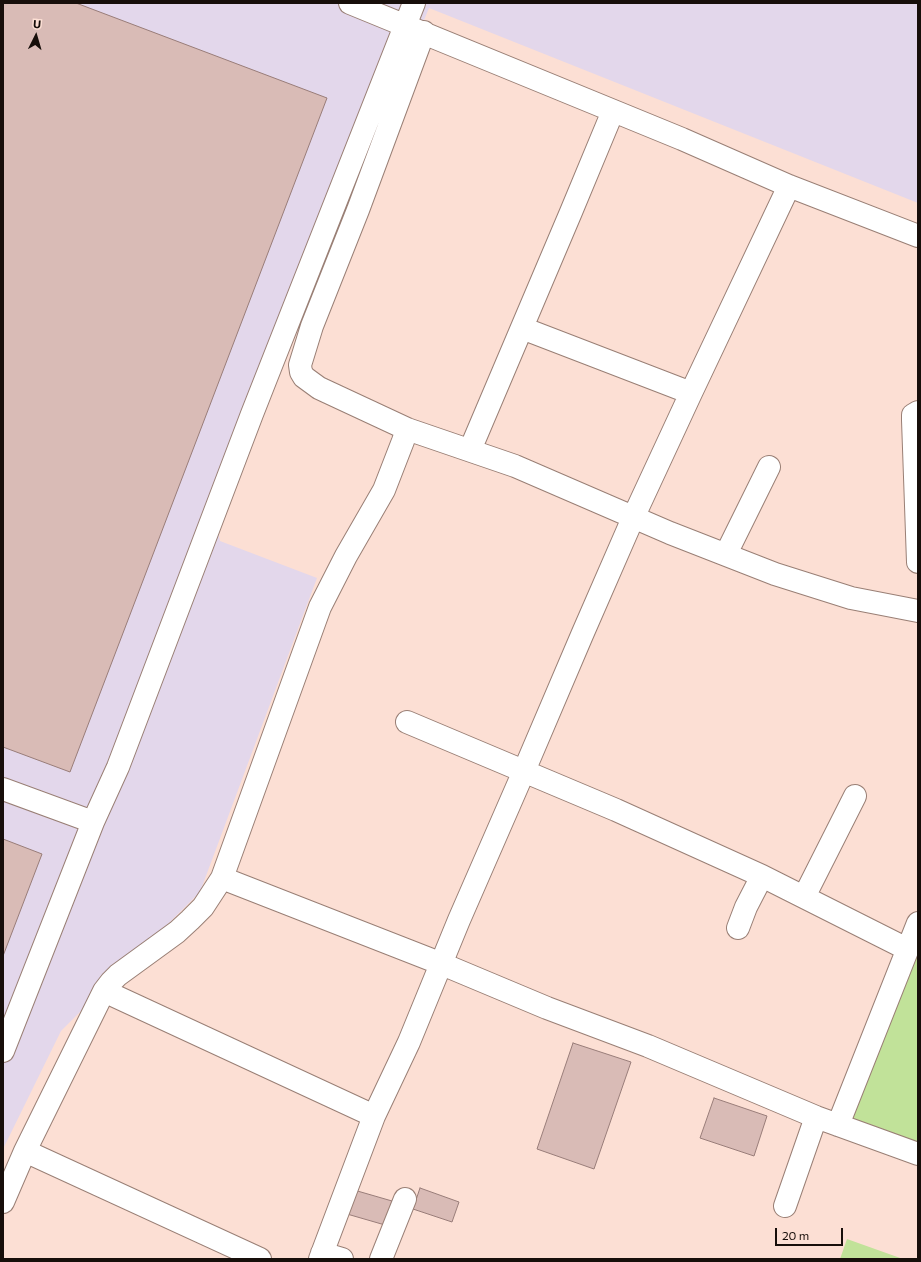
<!DOCTYPE html>
<html>
<head>
<meta charset="utf-8">
<style>
	body { margin:0 }
	#map { position:relative; width:921px; height:1262px; overflow:hidden; background:#fcdfd4; font-family:Commissioner,sans-serif }
	canvas { display:block }
	.frame { position:absolute; inset:0; border:4px solid #170e0a; pointer-events:none }
	.north { position:absolute; left:16px; top:16px; width:40px; height:40px; -webkit-text-stroke:3px #fcdfd4; paint-order:stroke; rotate:5deg; font-size:11px; font-weight:700; line-height:16px; text-align:center; color:#170e0a }
	.north::after { content:''; display:block; margin:auto; width:14px; height:18px; background:#170e0a; clip-path:polygon(50% 0,100% 100%,50% 72%,0 100%) }
	.scale { position:absolute; left:775px; top:1228px; width:68px; height:18px; box-sizing:border-box; border:2px solid #170e0a; border-top:0; padding-left:5px; font-size:12px; line-height:14px; white-space:nowrap; color:#170e0a; -webkit-text-stroke:3px #fcdfd4; paint-order:stroke }
</style>
</head>
<body>
<div id="map">
<canvas width="921" height="1262"></canvas>
<div class="frame"></div>
<div class="north">U</div>
<div class="scale">20 m</div>
</div>
<script>
const ctx = document.querySelector('canvas').getContext('2d');
ctx.lineJoin = 'round';
function fillPath(path, color) {
  ctx.fillStyle = color;
  ctx.fill(path, 'evenodd');
}
function poly(rows) {
  const path = new Path2D();
  for (const r of rows) {
    path.moveTo(r[0], r[1]);
    for (let i = 2; i < r.length; i += 2) path.lineTo(r[i], r[i + 1]);
  }
  return path;
}
function strokePath(path, color, width, dash) {
  ctx.strokeStyle = color;
  ctx.lineWidth = width;
  ctx.lineCap = dash ? 'butt' : 'round';
  ctx.setLineDash(dash || []);
  ctx.stroke(path);
}
fillPath(poly([
	[3,3,918,3,918,203,429,8,217,526,220,541,317,578,200,892,61,1031,3,1149]
]), '#e3d7eb');
fillPath(poly([
	[918,952,918,1144,852,1120],
	[847,1239,903,1259,840,1259]
]), '#c1e299');
const building = poly([
	[3,3,76,3,327,98,70,772,3,747,3,3],
	[3,839,42,854,3,956,3,839],
	[573,1043,631,1062,594,1169,537,1149,573,1043],
	[714,1098,767,1116,754,1156,700,1138,714,1098],
	[420,1188,459,1202,452,1222,413,1209,420,1188],
	[354,1190,392,1201,385,1225,347,1214,354,1190]
]);
fillPath(building, '#d9bbb6');
strokePath(building, '#997d79', 1);
const minor = poly([
	[350,3,682,139,789,186,918,236],
	[522,328,691,393],
	[918,412,913,415,913,420,918,562],
	[407,429,515,466,670,533,775,574,851,598,918,611],
	[470,450,571,212,613,111],
	[726,554,769,467],
	[407,722,616,810,762,876,907,949],
	[3,789,93,822],
	[222,878,442,964,547,1008,648,1046,816,1117,918,1154],
	[804,897,855,796],
	[738,928,746,907,762,876],
	[104,991,374,1116],
	[3,1051,93,822,118,767,252,414,414,3],
	[838,1125,918,923],
	[25,1151,260,1259],
	[3,1202,25,1151,104,991,111,982,118,975,177,932,190,920,203,907,222,878,320,607,346,556,384,490,403,441,407,429,319,388,304,377,301,372,300,365,312,326,358,210,424,32],
	[785,1206,816,1117],
	[322,1253,342,1259],
	[320,1259,374,1116,409,1042,459,920,524,771,582,635,633,518,691,393,789,186],
	[381,1259,405,1199]
]);
strokePath(minor, '#997f75', 24);
strokePath(minor, '#fff', 22);
</script>
</body>
</html>
